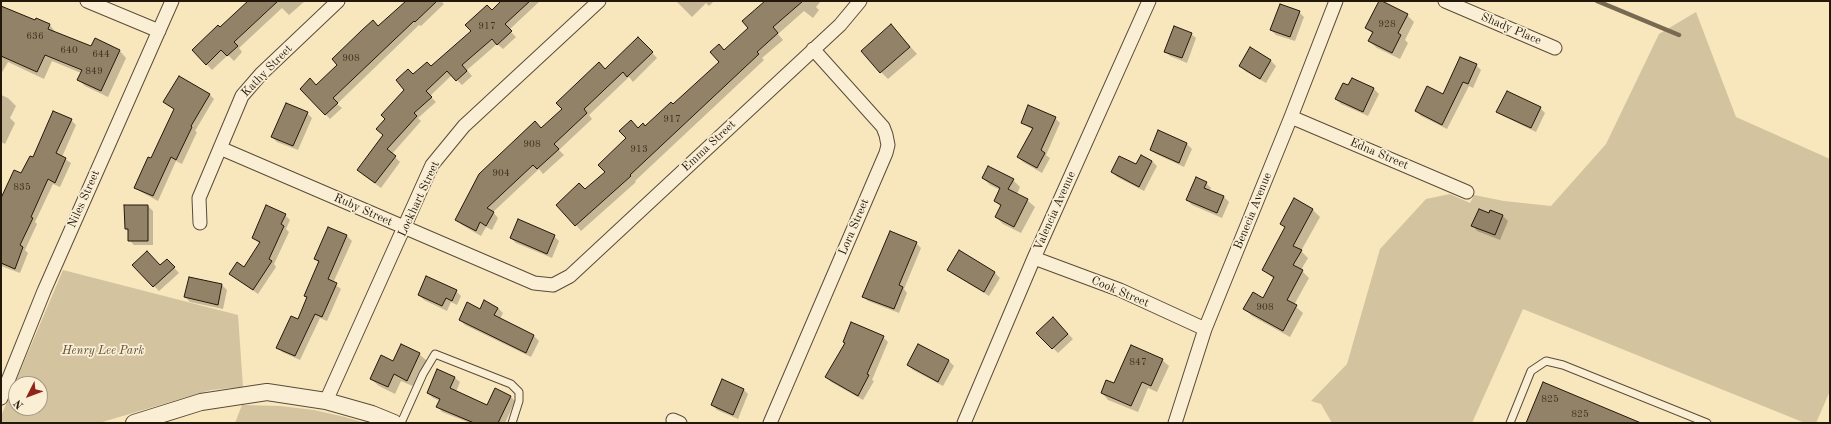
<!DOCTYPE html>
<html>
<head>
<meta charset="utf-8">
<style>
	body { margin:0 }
	#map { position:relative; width:1831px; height:424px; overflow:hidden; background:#f8e6bd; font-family:"Old Standard TT",serif }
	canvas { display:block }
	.frame { position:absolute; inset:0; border:2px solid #24180b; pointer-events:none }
	.north { position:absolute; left:8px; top:376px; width:40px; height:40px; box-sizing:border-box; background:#faefd4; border:1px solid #a49984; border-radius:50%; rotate:228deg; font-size:11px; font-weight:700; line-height:16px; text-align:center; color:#24180b }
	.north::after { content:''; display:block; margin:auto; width:14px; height:18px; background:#8f2418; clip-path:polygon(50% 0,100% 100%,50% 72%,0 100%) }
</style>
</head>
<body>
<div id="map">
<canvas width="1831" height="424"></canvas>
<div class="frame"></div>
<div class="north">N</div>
</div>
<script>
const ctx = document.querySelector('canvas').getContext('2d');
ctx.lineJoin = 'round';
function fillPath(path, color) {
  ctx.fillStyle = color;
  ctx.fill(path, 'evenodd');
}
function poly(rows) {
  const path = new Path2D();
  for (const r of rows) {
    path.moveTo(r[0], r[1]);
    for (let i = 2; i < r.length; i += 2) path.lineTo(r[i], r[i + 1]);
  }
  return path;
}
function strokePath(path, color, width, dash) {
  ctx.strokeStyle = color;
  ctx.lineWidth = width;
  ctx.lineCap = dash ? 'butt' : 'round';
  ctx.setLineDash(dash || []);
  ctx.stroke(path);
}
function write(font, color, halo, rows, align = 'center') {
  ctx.font = font + ' "Old Standard TT",serif';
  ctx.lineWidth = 3.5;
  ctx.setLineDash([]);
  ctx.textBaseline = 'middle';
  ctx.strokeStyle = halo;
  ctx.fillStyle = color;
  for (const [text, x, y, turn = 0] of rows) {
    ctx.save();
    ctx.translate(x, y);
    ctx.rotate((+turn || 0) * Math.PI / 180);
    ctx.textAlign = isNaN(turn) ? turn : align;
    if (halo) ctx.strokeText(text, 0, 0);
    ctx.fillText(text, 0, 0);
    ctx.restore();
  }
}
fillPath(poly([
	[1696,12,1736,117,1830,159,1830,391,1816,423,1805,423,1523,309,1472,423,1332,423,1321,404,1311,401,1347,364,1380,249,1426,199,1450,194,1470,203,1474,195,1504,201,1551,206,1606,144,1659,34],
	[63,270,238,315,243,387,211,390,99,423,1,423,1,416],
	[16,384,40,384,40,408,16,408],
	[242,405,280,406,314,410,345,417,365,423,235,423]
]), '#d4c39f');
fillPath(poly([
	[249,1,305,1,289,15,282,8,239,48,242,52,234,61,228,55,212,70,193,50,220,29],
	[408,1,441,1,444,4,421,26,419,25,337,104,342,108,330,119,301,89,316,86],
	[502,1,540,1,509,30,516,37,503,49,497,44,467,70,472,76,462,85,452,75,430,96,436,102,418,118,421,121,392,154,400,162,381,188,363,175,384,135,386,119,414,75,431,67,472,31],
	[676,1,714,1,709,6,706,3,692,17],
	[766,1,821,1,816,7,819,10,813,18,804,11,778,34,783,40,762,58,764,60,635,181,636,182,581,231,576,225,585,190,606,172,638,129,645,128,673,105,720,62,724,51,749,28],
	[1380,1,1407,15,1414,22,1405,40,1408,43,1400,59,1377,48,1369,41,1373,34,1366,28],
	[1,7,35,21,36,19,50,25,56,33,92,48,119,50,126,58,108,97,85,86,78,79,81,73,52,61,44,79,8,62,1,74],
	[1299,12,1304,17,1295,41,1276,35,1271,30],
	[898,33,917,54,888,79,881,72],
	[1191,34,1196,38,1187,63,1170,56,1165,51],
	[638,38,657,58,633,82,629,77,589,115,592,119,559,150,564,155,543,174,539,169,493,212,498,218,492,230,486,227,481,236,462,225,456,220,541,129],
	[1250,49,1271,61,1276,66,1266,83,1245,71,1240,66],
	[1476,65,1481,70,1473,88,1469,86,1447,129,1421,116,1416,111,1443,95],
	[1352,79,1374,89,1379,94,1368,116,1341,104,1336,99,1348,87],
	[1507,92,1540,108,1545,113,1536,132,1503,116,1498,111],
	[209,94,214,99,195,131,197,132,182,164,176,161,158,201,141,192,136,187,152,159,175,110,165,102],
	[1,95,8,98,16,106,10,118,15,123,5,144,1,142],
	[307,113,312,118,298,150,277,142,272,137],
	[1055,118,1060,123,1046,155,1050,158,1042,173,1023,162,1018,157,1033,130,1022,123],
	[71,120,76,125,62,157,71,163,60,187,53,184,35,222,37,224,25,250,28,253,20,273,1,266,1,201,33,158],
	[1159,132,1187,144,1192,149,1184,167,1156,154,1151,150],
	[1152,161,1157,166,1144,191,1117,177,1112,172],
	[983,178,1013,180,1020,187,1017,194,1027,200,1035,207,1021,233,1003,224,996,217,1001,207,995,201,1000,190,990,185],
	[1206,183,1211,188,1210,191,1224,197,1229,202,1222,218,1192,205,1187,200],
	[1294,200,1313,210,1320,217,1301,251,1308,258,1301,270,1309,278,1294,305,1303,313,1290,337,1252,316,1245,309,1263,299,1274,279,1263,270,1286,228,1281,224],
	[148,206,153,211,153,245,134,245,129,240,129,232,126,229],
	[1489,214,1503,216,1508,221,1500,240,1477,231,1473,226],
	[285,215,290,220,286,229,289,232,274,264,276,267,258,294,230,274,244,268,260,244,253,238],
	[347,236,352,241,333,283,341,289,327,321,320,318,300,360,282,352,278,347,298,320,308,299,305,296,319,263,315,259],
	[554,236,559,241,552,258,516,243,511,238],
	[916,243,921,248,904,289,907,293,899,313,868,301,863,296],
	[959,251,995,273,1000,278,989,296,953,274,948,269],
	[167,260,179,273,159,291,133,265,161,266],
	[189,278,222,285,227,290,223,309,190,302,185,297],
	[456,291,461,296,457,305,451,302,447,311,424,300,419,295],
	[485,302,498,308,503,313,500,319,534,336,539,341,531,357,465,325,460,320,480,310],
	[1053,318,1073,339,1058,353,1038,333],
	[883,337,888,342,872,380,874,381,863,400,831,382,826,377],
	[919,345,949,361,954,366,943,386,913,370,908,365],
	[419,354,427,361,415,387,401,381,395,394,379,386,371,379,394,363],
	[1162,360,1169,366,1157,392,1148,388,1138,412,1108,400,1102,393,1114,384],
	[438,370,455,378,460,382,456,392,488,406,510,396,515,401,505,423,470,423,442,412,438,407,440,401,433,398,428,393],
	[744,390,748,394,738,419,717,410,712,405]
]), '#0003');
strokePath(poly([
	[1597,1,1679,35]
]), '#786a51', 4.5);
const building = poly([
	[248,1,278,1,234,42,238,46,227,56,221,50,206,65,192,50,218,25,220,27,248,1],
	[406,1,437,1,415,22,414,21,333,98,338,103,325,115,300,89,310,78,316,85,337,65,332,59,362,30,373,20,378,26,406,1],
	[501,1,530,1,505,24,512,31,497,45,492,39,462,65,467,71,456,81,447,71,426,91,432,97,414,113,417,116,387,149,396,156,375,183,357,170,383,135,376,129,385,119,381,115,404,90,396,80,408,69,413,74,427,62,431,66,471,31,465,25,487,5,492,10,501,1],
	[765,1,803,1,773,27,778,33,757,52,759,54,630,175,631,176,575,226,556,205,579,183,585,189,605,172,598,165,626,138,619,131,631,120,638,128,643,123,645,126,671,102,673,104,719,62,710,52,719,44,724,50,748,28,742,21,765,1],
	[1379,1,1382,1,1408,14,1398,33,1401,35,1392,53,1368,41,1373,32,1365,28,1379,1],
	[1280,4,1300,11,1290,37,1270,30,1280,4],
	[1,6,35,20,36,18,50,24,48,29,91,46,95,38,120,50,101,91,77,80,82,70,45,55,37,72,1,56,1,6],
	[891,24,910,47,880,73,861,51,891,24],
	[1174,26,1192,33,1182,58,1164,52,1174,26],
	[638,37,653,52,627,77,623,72,584,109,587,113,554,144,559,149,537,169,533,165,487,208,494,212,486,226,480,222,476,231,455,220,479,174,535,121,541,128,562,109,556,103,599,62,605,69,638,37],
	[1250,47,1271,60,1260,79,1239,66,1250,47],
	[1460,57,1477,64,1468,84,1463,82,1442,125,1415,111,1427,86,1443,94,1460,57],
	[179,76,210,94,191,126,192,127,176,160,171,157,153,196,134,188,148,157,151,158,174,109,163,102,179,76],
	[1352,78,1374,88,1363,112,1335,99,1343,83,1348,85,1352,78],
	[1507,91,1541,107,1531,128,1496,112,1507,91],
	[286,103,308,112,293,146,271,137,286,103],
	[1028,105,1056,117,1041,150,1045,153,1037,168,1017,157,1033,128,1021,123,1028,105],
	[53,111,72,119,56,153,66,158,55,183,48,179,31,217,33,218,20,245,23,247,15,269,1,263,1,198,14,170,21,173,30,156,33,157,53,111],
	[1158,130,1187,143,1179,163,1150,150,1158,130],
	[1141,155,1152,161,1139,187,1111,172,1119,156,1136,164,1141,155],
	[988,166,1014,179,1008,189,1028,199,1014,227,995,217,1001,205,994,201,1000,188,982,178,988,166],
	[1196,177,1207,182,1204,188,1224,196,1217,213,1186,200,1196,177],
	[1294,198,1313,209,1293,246,1302,250,1293,265,1303,270,1287,300,1297,305,1283,331,1243,309,1253,292,1263,298,1274,277,1262,270,1285,227,1280,224,1294,198],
	[124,205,148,205,148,241,128,241,128,229,125,229,124,205],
	[266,205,286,214,281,224,284,226,269,259,272,261,253,290,229,274,237,262,244,267,260,242,252,238,266,205],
	[1479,209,1489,213,1490,210,1503,215,1495,235,1471,226,1479,209],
	[518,219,555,235,547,254,510,238,518,219],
	[328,227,347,235,328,279,337,283,322,317,315,314,295,356,276,348,291,316,298,319,307,297,304,296,319,261,314,259,328,227],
	[890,231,917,242,899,285,903,287,894,309,862,297,890,231],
	[959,250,995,272,984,292,947,270,959,250],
	[147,251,160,265,167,259,175,267,153,287,132,265,147,251],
	[426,276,457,290,452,301,446,298,442,306,418,295,426,276],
	[189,277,222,284,218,305,184,297,189,277],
	[484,300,498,308,494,315,534,335,526,353,459,320,467,302,480,309,484,300],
	[1053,317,1068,334,1052,349,1036,333,1053,317],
	[851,322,884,336,867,374,869,375,858,396,825,377,845,343,843,342,851,322],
	[401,344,420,353,407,381,394,374,388,387,370,379,381,355,393,361,401,344],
	[918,344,949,360,938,382,907,365,918,344],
	[1131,345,1163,359,1151,386,1142,382,1131,406,1101,393,1106,380,1114,383,1131,345],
	[437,369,455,377,450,388,487,405,495,388,511,396,498,423,474,423,436,407,440,399,427,393,437,369],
	[722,379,744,389,733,415,711,405,722,379],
	[1543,382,1641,423,1526,423,1543,382]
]);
fillPath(building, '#928368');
strokePath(building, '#24180b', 1);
const service = poly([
	[401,423,423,374,435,354,511,384,519,392,519,401,512,423],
	[1510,423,1531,371,1546,361,1563,365,1707,423]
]);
const minor = poly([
	[87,1,159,31],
	[1445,1,1555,48],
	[1291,117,1467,192],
	[220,148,534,283,553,285,570,276,840,25,860,1],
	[200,223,199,198,242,96,261,74,338,1],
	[1034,258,1120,290,1205,329],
	[1,398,44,291,172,1],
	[326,401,432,165,464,126,599,1],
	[673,420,680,423],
	[770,423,886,153,888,145,886,135,883,127,813,49],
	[964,423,1034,258,1149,1],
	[1175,423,1205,329,1291,117,1336,1]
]);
const tertiary = poly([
	[134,423,201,402,267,392,326,401,372,414,394,423]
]);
strokePath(service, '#594c38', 9);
strokePath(minor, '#594c38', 15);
strokePath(tertiary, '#594c38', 18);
strokePath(service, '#faefd4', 7);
strokePath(minor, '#faefd4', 13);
strokePath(tertiary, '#faefd4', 16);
write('10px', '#403322', null, [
	["928",1387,24],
	["917",487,26],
	["636",35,36],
	["640",69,50],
	["644",101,54],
	["908",351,58],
	["849",94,71],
	["917",672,119],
	["908",532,144],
	["913",639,149],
	["904",501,173],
	["835",22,187],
	["908",1265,307],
	["847",1138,362],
	["825",1550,399],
	["825",1580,414]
]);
write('12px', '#24180b', '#faefd4', [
	["Shady Place",1511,29,23],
	["Kathy Street",267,71,-46],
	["Emma Street",709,146,-43],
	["Edna Street",1379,154,23],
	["Niles Street",84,199,-66],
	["Lockhart Street",419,199,-65],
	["Ruby Street",363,210,24],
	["Valencia Avenue",1055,211,-66],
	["Benecia Avenue",1253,211,-68],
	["Lora Street",854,227,-67],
	["Cook Street",1120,292,23]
]);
write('italic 12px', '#594b37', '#faefd4', [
	["Henry Lee Park",103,351]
]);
</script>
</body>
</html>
